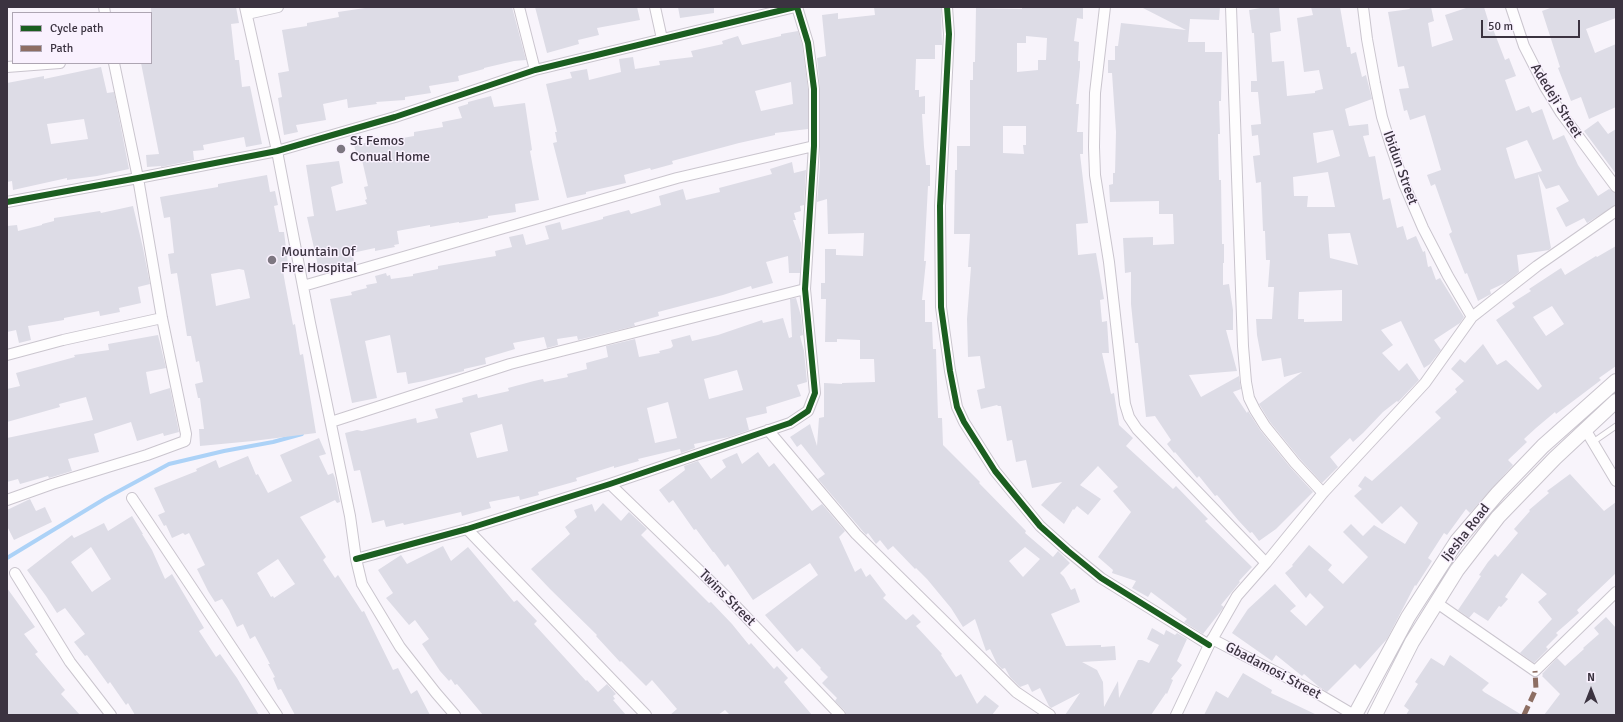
<!DOCTYPE html>
<html>
<head>
<meta charset="utf-8">
<style>
	body { margin:0 }
	#map { position:relative; width:1623px; height:722px; overflow:hidden; background:#f8f4fb; font-family:Signika,sans-serif }
	canvas { display:block }
	.frame { position:absolute; inset:0; border:8px solid #3b3340; pointer-events:none }
	.legend { position:absolute; left:12px; top:12px; width:140px; height:52px; box-sizing:border-box; background:#f9f1fe; border:1px solid #ada5b2; margin:0; padding:5px 7px; list-style:none; font-size:12px; color:#3b3340 }
	.legend li { display:flex; align-items:center; gap:8px; height:20px }
	.legend b { width:20px; border:1px solid #ada5b2 }
	.north { position:absolute; left:1571px; top:670px; width:40px; height:40px; -webkit-text-stroke:3px #f9f1fe; paint-order:stroke; rotate:0deg; font-size:11px; font-weight:700; line-height:16px; text-align:center; color:#3b3340 }
	.north::after { content:''; display:block; margin:auto; width:14px; height:18px; background:#3b3340; clip-path:polygon(50% 0,100% 100%,50% 72%,0 100%) }
	.scale { position:absolute; left:1481px; top:20px; width:99px; height:18px; box-sizing:border-box; border:2px solid #3b3340; border-top:0; padding-left:5px; font-size:12px; line-height:14px; white-space:nowrap; color:#3b3340; -webkit-text-stroke:3px #f9f1fe; paint-order:stroke }
</style>
</head>
<body>
<div id="map">
<canvas width="1623" height="722"></canvas>
<div class="frame"></div>
<ul class="legend">
<li><b style="height:5px;background:#1b5e20"></b>Cycle path</li>
<li><b style="height:5px;background:#8d6e63"></b>Path</li>
</ul>
<div class="north">N</div>
<div class="scale">50 m</div>
</div>
<script>
const ctx = document.querySelector('canvas').getContext('2d');
ctx.lineJoin = 'round';
function poly(rows) {
  const path = new Path2D();
  for (const r of rows) {
    path.moveTo(r[0], r[1]);
    for (let i = 2; i < r.length; i += 2) path.lineTo(r[i], r[i + 1]);
  }
  return path;
}
function strokePath(path, color, width, dash) {
  ctx.strokeStyle = color;
  ctx.lineWidth = width;
  ctx.lineCap = dash ? 'butt' : 'round';
  ctx.setLineDash(dash || []);
  ctx.stroke(path);
}
function fillPath(path, color) {
  ctx.fillStyle = color;
  ctx.fill(path, 'evenodd');
}
function write(font, color, halo, rows, align = 'center') {
  ctx.font = font + ' Signika,sans-serif';
  ctx.lineWidth = 3;
  ctx.setLineDash([]);
  ctx.textBaseline = 'middle';
  ctx.strokeStyle = halo;
  ctx.fillStyle = color;
  for (const [text, x, y, turn = 0] of rows) {
    ctx.save();
    ctx.translate(x, y);
    ctx.rotate((+turn || 0) * Math.PI / 180);
    ctx.textAlign = isNaN(turn) ? turn : align;
    if (halo) ctx.strokeText(text, 0, 0);
    ctx.fillText(text, 0, 0);
    ctx.restore();
  }
}
strokePath(poly([
	[7,558,106,498,169,464,224,451,273,442,302,434]
]), '#acd2f7', 4);
fillPath(poly([
	[151,7,236,7,239,23,231,24,235,60,239,60,242,87,250,86,262,144,246,147,244,137,203,145,204,150,193,151,194,160,161,167,161,166,147,167,146,155,159,154,141,63,151,63],
	[364,7,512,7,526,60,514,61,484,68,484,69,458,76,459,81,429,86,431,93,405,97,405,100,376,102,377,104,348,108,347,99,323,104,326,120,296,125,298,132,284,135,278,98,282,97,278,73,289,71,282,30,307,26,307,23,339,17,338,12,365,8],
	[535,7,637,7,640,20,597,28,599,35,578,40,579,44,547,53],
	[678,7,714,7,714,13,680,18],
	[874,7,941,7,942,45,935,45,935,59,916,59,915,90,919,90,919,97,925,96,925,114,922,114,924,147,926,165,930,165,930,186,928,186,924,261,926,261,922,300,925,300,925,322,932,322,933,349,936,349,938,418,942,418,943,445,980,482,979,483,1026,531,1025,533,1053,557,1058,551,1070,563,1060,573,1064,577,1071,590,1075,588,1080,602,1051,614,1066,646,1101,645,1101,647,1115,646,1116,660,1082,662,1097,670,1103,682,1104,707,1118,681,1119,698,1138,660,1142,660,1149,663,1159,645,1147,639,1152,628,1164,635,1166,630,1175,635,1177,633,1187,639,1177,661,1182,665,1171,679,1173,680,1167,694,1166,693,1151,715,1065,715,1080,693,1051,708,1049,706,1040,688,1032,692,1028,684,1020,687,1010,677,1005,668,1002,669,997,664,990,649,986,651,975,619,963,627,951,608,927,579,916,568,915,569,893,546,888,550,880,540,876,544,868,533,866,535,818,479,825,474,801,444,797,447,790,437,810,424,817,446,819,418,824,417,824,383,842,384,842,383,875,382,874,359,860,359,860,340,837,339,837,342,825,342,826,299,821,299,821,283,825,283,825,249,836,249,836,255,863,256,864,233,828,234,827,199,817,202,820,166,820,89,817,58,826,56,822,15,838,13,838,19,875,15],
	[1025,547,1040,559,1023,577,1009,561],
	[1022,7,1083,7,1083,19,1077,18,1074,41,1079,42,1078,61,1080,61,1080,67,1076,104,1079,104,1077,132,1083,132,1083,154,1080,154,1088,223,1076,224,1078,255,1096,253,1104,299,1100,300,1102,322,1107,321,1109,353,1102,353,1111,394,1114,393,1119,425,1133,438,1126,446,1173,489,1176,486,1208,519,1205,521,1252,567,1239,581,1240,582,1221,605,1224,607,1203,634,1184,622,1187,619,1151,592,1148,597,1132,588,1136,581,1112,573,1113,570,1098,557,1131,512,1113,491,1118,487,1098,466,1080,485,1101,499,1088,515,1077,506,1074,510,1073,509,1064,524,1041,505,1062,482,1032,488,1026,460,1016,462,1012,440,1007,441,1001,406,998,406,997,405,981,409,977,390,985,388,980,356,968,357,967,319,971,267,968,267,970,234,954,234,955,170,957,170,957,146,970,146,970,80,973,80,973,62,975,62,976,8,1022,9],
	[1026,36,1047,38,1046,60,1038,60,1038,70,1017,72,1017,43,1026,43],
	[1003,126,1026,126,1026,145,1023,145,1024,154,1003,153],
	[1141,7,1220,7,1219,20,1190,19,1188,42,1205,42,1205,52,1222,52,1221,101,1219,101,1220,134,1218,134,1219,180,1221,180,1222,244,1224,244,1224,263,1223,263,1223,285,1229,284,1233,310,1233,330,1226,330,1237,371,1189,375,1201,397,1239,376,1241,389,1233,392,1247,413,1248,411,1260,430,1290,467,1313,492,1276,529,1259,541,1252,532,1250,533,1238,520,1217,495,1215,496,1199,476,1197,478,1175,452,1174,453,1167,444,1171,440,1155,416,1146,417,1138,343,1135,343,1131,304,1131,272,1125,273,1123,238,1153,237,1153,245,1174,244,1173,214,1159,214,1159,201,1110,202,1109,185,1113,184,1113,173,1115,173,1116,132,1112,73,1108,73,1108,60,1115,60,1115,46,1118,46,1121,23,1186,30],
	[1266,7,1279,7,1281,31,1270,33,1272,62,1284,61,1287,96,1315,93,1315,91,1323,89,1319,70,1304,72,1297,18,1313,15,1311,7,1340,7,1347,47,1350,47,1351,54,1356,52,1362,77,1366,75,1372,99,1345,109,1349,126,1368,124,1369,135,1363,136,1369,157,1375,156,1383,200,1390,198,1397,228,1403,226,1407,240,1416,236,1423,252,1425,251,1428,267,1431,266,1436,280,1440,278,1464,317,1460,323,1434,340,1441,350,1430,364,1424,368,1401,321,1381,330,1393,345,1382,353,1399,371,1407,363,1419,380,1398,402,1397,401,1383,412,1363,433,1353,442,1350,438,1330,457,1338,467,1322,483,1300,459,1270,422,1259,404,1302,372,1284,377,1281,358,1262,361,1257,335,1256,319,1272,319,1274,287,1268,287,1270,260,1266,260,1265,231,1263,231,1261,182,1256,183,1253,156,1260,155,1258,135,1252,136,1251,125,1261,124,1258,92,1251,92,1251,81,1257,81,1254,33,1252,33,1249,10],
	[1333,130,1340,156,1317,163,1313,133],
	[1328,172,1335,207,1307,207,1308,196,1294,196,1293,177],
	[1350,233,1358,265,1330,258,1328,234],
	[1342,290,1342,321,1304,322,1304,319,1298,319,1299,292],
	[1409,7,1431,7,1434,21,1428,23,1432,47,1453,40,1445,15,1469,7,1484,7,1491,30,1493,29,1505,60,1509,58,1516,76,1505,80,1516,111,1529,106,1532,113,1542,109,1553,140,1564,135,1578,165,1598,196,1609,189,1616,193,1616,205,1587,223,1584,218,1566,227,1556,208,1569,201,1559,185,1546,189,1538,174,1551,248,1549,250,1517,255,1519,272,1507,282,1490,290,1491,294,1478,301,1467,273,1465,274,1449,234,1452,232,1435,184,1431,186,1427,175,1441,170,1425,115,1410,120,1407,110,1404,111,1399,89,1409,88,1404,66,1398,67,1388,12,1410,9],
	[1527,140,1542,171,1515,179,1506,148],
	[1553,7,1616,7,1616,18,1586,29,1595,53,1616,44,1616,107,1589,119,1581,97,1571,101,1558,68,1560,67,1542,11],
	[798,31,802,44,808,89,808,129,775,133,775,135,739,143,672,161,673,164,651,170,650,168,624,175,626,183,586,192,586,194,567,198,553,143,557,142,555,132,557,132,546,84,572,78,570,72,587,69,589,80,621,72,619,59,633,57,635,69,660,65,659,61,693,57,691,51,723,44,722,41,738,36,742,45,781,36,781,34],
	[791,82,793,104,761,111,755,91],
	[101,67,107,93,114,92,129,169,97,176,67,180,67,178,13,190,12,181,7,182,7,83,44,76,44,79],
	[84,119,88,139,51,144,47,124],
	[491,96,494,107,525,103,532,150,530,151,539,200,515,204,516,212,488,216,488,218,459,223,459,222,430,227,430,225,397,231,399,244,394,245,395,247,375,251,375,248,352,253,354,261,319,270,307,217,314,216,306,165,339,161,343,183,331,187,336,211,367,204,365,200,367,199,364,187,368,186,362,160,358,161,354,145,380,140,380,142,414,136,414,132,443,127,442,122,462,118,458,107,468,104,468,102],
	[1598,121,1608,134,1616,129,1616,174,1584,131],
	[792,162,794,173,806,170,804,205,800,206,801,211,794,213,796,220,793,220,801,243,800,273,789,273,788,256,766,262,773,283,752,289,751,286,723,295,658,312,659,316,634,323,635,326,578,340,577,336,557,339,558,345,547,348,544,337,513,343,515,349,485,358,486,364,464,369,464,371,424,381,408,384,406,372,397,373,390,335,365,341,377,398,352,403,330,299,352,295,351,292,367,288,366,285,377,283,375,276,386,273,387,276,390,275,391,279,413,276,413,274,438,269,438,266,496,256,495,251,512,247,509,237,523,234,526,245,549,239,545,226,560,222,562,230,603,219,603,217,629,210,631,214,661,205,659,196,683,189,686,200,720,192,719,188,772,174,770,169],
	[267,175,270,192,275,191,278,205,274,206,279,232,284,232,288,264,282,265,285,283,293,325,295,324,300,355,303,354,316,433,253,441,200,446,199,429,204,429,200,398,198,398,195,384,203,382,199,361,196,362,191,336,187,336,177,273,171,274,168,254,174,253,170,217,164,218,160,197,218,187,218,184],
	[239,269,244,270,250,298,216,306,211,274],
	[133,206,143,248,150,284,138,287,141,303,119,308,120,312,100,316,99,311,64,318,64,320,28,326,31,340,19,343,16,330,7,332,7,226,17,225,18,231,42,225,42,224,54,221,54,218,100,211,101,213],
	[1616,246,1616,366,1599,378,1601,380,1556,414,1555,412,1536,428,1524,439,1527,442,1508,460,1513,465,1470,513,1466,509,1447,535,1444,533,1428,558,1432,561,1416,586,1415,585,1387,639,1360,669,1355,664,1327,692,1318,686,1304,674,1302,676,1276,655,1272,661,1232,633,1248,609,1275,584,1296,606,1290,611,1306,626,1324,607,1310,593,1306,598,1285,573,1293,566,1292,565,1309,545,1332,565,1328,570,1343,584,1368,557,1343,532,1351,524,1363,536,1374,525,1405,544,1418,523,1401,506,1382,524,1354,496,1362,489,1358,486,1365,476,1372,481,1441,418,1435,412,1457,392,1455,389,1464,381,1451,369,1460,359,1465,363,1483,344,1497,365,1506,360,1538,390,1542,386,1496,320,1515,307,1512,303,1531,291,1529,289,1561,268,1565,275,1596,256,1597,257],
	[1552,306,1564,324,1546,336,1533,317],
	[796,298,801,316,803,335,800,336,804,351,807,382,797,385,801,396,766,407,767,413,746,418,749,430,729,437,694,444,695,448,681,453,680,449,638,459,639,461,614,468,614,466,576,478,577,481,538,492,539,495,520,500,519,496,489,502,491,508,462,516,461,512,404,525,403,523,386,527,384,520,372,523,360,470,354,471,345,433,357,430,362,431,416,418,417,423,438,418,435,409,463,402,462,398,477,394,478,398,509,391,508,388,534,381,543,379,544,382,568,377,567,374,587,369,586,363,608,357,606,346,635,339,639,357,660,353,659,351,671,348,673,346,671,340,690,335,692,341,718,335,762,320,763,323,783,318,789,338,792,337,790,299],
	[737,370,743,390,709,399,704,379],
	[668,402,677,438,655,443,647,408],
	[502,424,508,451,477,458,470,433],
	[158,335,166,368,146,372,150,394,170,388,179,432,164,436,163,433,137,441,131,422,94,434,99,452,68,459,72,471,49,478,48,476,20,484,18,479,7,482,7,438,93,420,86,397,59,404,60,407,7,422,7,389,20,386,16,373,75,357,74,355,109,350,108,344],
	[319,438,326,454,319,456,328,475,333,473,335,478,340,502,337,503,335,500,300,517,326,557,323,560,335,578,338,575,362,612,364,611,393,670,398,668,411,694,417,690,430,715,295,715,281,689,278,690,273,678,275,677,268,664,270,664,255,636,250,639,243,624,237,627,229,610,222,599,215,602,208,591,197,569,205,565,189,533,185,535,183,533,172,538,166,525,164,526,158,515,165,512,154,488,197,471,196,469,216,460,219,468,248,456,256,475,258,474,268,493,292,481,280,455],
	[278,559,295,584,274,598,273,596,271,597,257,573],
	[758,452,769,467,774,463,812,511,822,504,845,531,839,537,855,572,861,568,866,577,870,574,886,595,883,598,906,620,913,614,921,622,916,626,942,654,941,655,956,677,961,674,977,704,985,695,999,706,992,715,846,715,845,711,835,701,837,698,822,683,828,677,820,669,821,668,802,648,797,652,765,615,818,575,810,563,753,600,728,564,725,567,714,552,713,552,696,529,694,530,673,500,669,503,659,490,685,470,684,466,698,461,711,479,726,467,722,460,737,453,742,464],
	[1570,474,1604,511,1616,502,1616,573,1577,610,1579,613,1556,633,1558,635,1546,647,1548,649,1534,663,1520,653,1552,619,1538,602,1547,594,1522,573,1505,597,1508,599,1501,607,1499,606,1488,621,1474,612,1469,618,1458,610,1481,576,1479,575,1488,562,1495,554,1498,557,1518,533,1514,529,1530,511,1529,510,1549,493,1547,491],
	[30,499,36,511,45,507,52,522,14,540,7,526,7,510],
	[603,503,621,521,629,512,647,529,641,535,709,603,711,602,732,624,749,645,751,643,774,669,777,666,788,678,784,682,812,715,730,715,725,710,718,715,670,715,677,709,652,680,646,686,621,661,620,662,596,636,597,635,550,589,531,569,570,534,565,527,577,517,574,510,592,504,595,512],
	[132,516,143,534,142,534,152,550,165,579,172,574,204,628,199,631,216,657,220,654,237,678,259,715,135,715,128,703,126,705,110,682,108,684,87,655,85,656,74,642,85,634,65,608,57,613,46,596,27,570,72,535,74,538,104,523,108,531],
	[91,547,111,579,92,592,71,562],
	[443,546,451,561,468,547,514,602,517,600,537,621,534,624,586,681,587,680,598,692,607,684,616,694,613,696,615,699,613,700,626,715,483,715,457,684,455,685,451,679,449,681,440,671,422,644,429,639,415,620,409,625,386,598,393,593,378,570,401,555,407,564],
	[7,588,35,627,24,634,38,652,35,654,65,690,61,694,80,715,7,715],
	[1606,617,1616,628,1616,715,1544,715,1560,694,1542,676,1543,675,1542,674,1557,658,1565,666,1584,649,1583,648,1599,634,1594,628],
	[1450,655,1489,683,1482,690,1484,692,1522,715,1406,715,1409,710,1404,706,1418,684,1415,682,1431,658,1444,666],
	[1243,673,1272,690,1271,693,1317,715,1204,715,1216,691,1228,698]
]), '#dddce6');
const lane = poly([
	[1593,442,1616,426]
]);
const street = poly([
	[104,7,105,13],
	[245,7,277,151,310,323,350,516,356,559,362,584,400,647,436,693,455,715],
	[519,7,535,70],
	[655,7,662,39],
	[947,7,949,34,940,206,941,307,950,371,957,407,964,422,995,471,1040,526,1068,551,1101,578,1209,645],
	[1105,7,1095,93,1094,147,1095,175,1109,262,1125,404,1129,417,1137,429,1266,563],
	[1231,7,1243,346,1246,382,1249,398,1255,410,1265,426,1295,463,1323,493],
	[1363,7,1367,39,1375,83,1382,117,1391,146,1404,184,1423,228,1448,276,1472,317],
	[1511,7,1524,46,1545,87,1561,113,1616,187],
	[247,14,278,7],
	[7,67,60,63],
	[7,202,138,178,277,151,395,117,535,70,795,7],
	[303,286,677,178,814,146],
	[7,355,63,340,162,318],
	[331,422,510,364,805,289],
	[1585,429,1616,481],
	[768,430,856,534,1016,692,1050,715],
	[610,484,730,600,840,715],
	[132,498,277,715],
	[7,500,52,484,147,455,185,441,186,434,162,318,138,178,114,63],
	[467,529,646,715],
	[356,559,467,529,610,484,790,423,808,411,815,393,805,289,814,146,814,89,808,43,797,7],
	[15,573,70,662,111,715],
	[1437,603,1535,671,1616,592],
	[1212,639,1315,692,1354,715],
	[1176,715,1209,645,1237,596,1266,563,1323,493,1425,383,1472,317,1537,266,1616,211]
]);
const secondary = poly([
	[1355,715,1408,617,1457,541,1498,493,1543,446,1616,381],
	[1375,715,1412,642,1457,570,1498,517,1555,458,1616,401]
]);
strokePath(lane, '#cac5ce', 7);
strokePath(street, '#cac5ce', 12);
strokePath(secondary, '#cac5ce', 16);
strokePath(lane, '#fefdfe', 5);
strokePath(street, '#fefdfe', 10);
strokePath(secondary, '#fefdfe', 14);
strokePath(poly([
	[1524,715,1536,689,1535,671]
]), '#8d6e63', 5, [10, 5]);
strokePath(poly([
	[947,7,949,34,940,206,941,307,950,371,957,407,964,422,995,471,1040,526,1068,551,1101,578,1209,645],
	[7,202,138,178,277,151,395,117,535,70,795,7],
	[356,559,467,529,610,484,790,423,808,411,815,393,805,289,814,146,814,89,808,43,797,7]
]), '#1b5e20', 6);
for (const [x, y, r, color] of [
	[341,149,5,"#7d7781"],
	[272,260,5,"#7d7781"]
]) {
  const dot = new Path2D();
  dot.arc(x, y, r, 0, 2 * Math.PI);
  ctx.fillStyle = color;
  ctx.fill(dot);
  strokePath(dot, '#f9f1fe', 1.5);
}
write('14px', '#3b3340', '#f9f1fe', [
	["Adedeji Street",1556,101,58],
	["Ibidun Street",1400,168,70],
	["Ijesha Road",1466,533,-52],
	["Twins Street",727,598,45],
	["Gbadamosi Street",1273,671,28]
]);
write('14px', '#3b3340', '#f9f1fe', [
	["St Femos",350,141],
	["Conual Home",350,157],
	["Mountain Of",281,252],
	["Fire Hospital",281,268]
], 'left');
</script>
</body>
</html>
